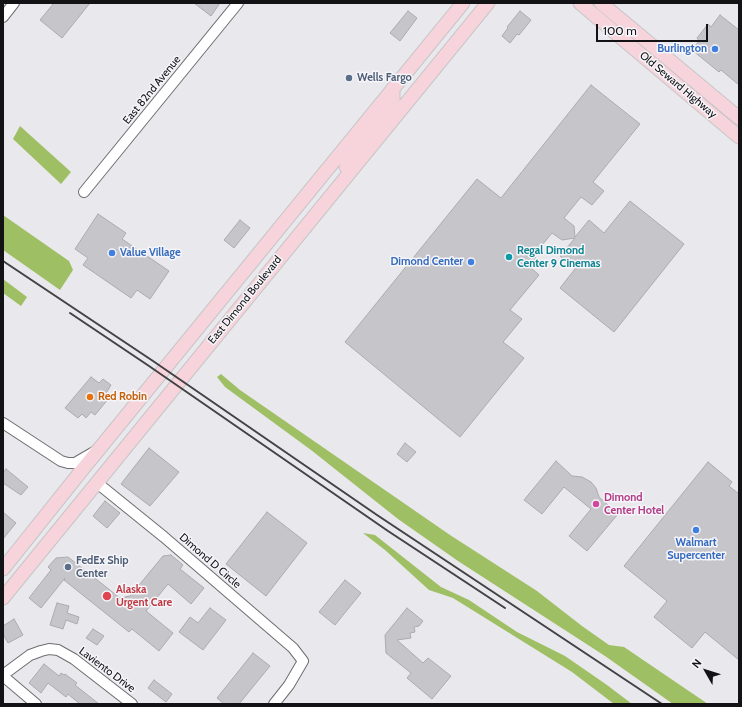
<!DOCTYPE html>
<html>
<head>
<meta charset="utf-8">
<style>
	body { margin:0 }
	#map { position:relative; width:742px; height:707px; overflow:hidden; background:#e9e8ec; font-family:Cabin,sans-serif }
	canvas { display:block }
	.frame { position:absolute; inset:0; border:4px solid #131214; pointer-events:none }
	.north { position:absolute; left:686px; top:651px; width:40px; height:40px; -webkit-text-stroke:3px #f6f5fa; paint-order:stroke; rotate:309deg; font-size:11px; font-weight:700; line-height:16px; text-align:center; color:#131214 }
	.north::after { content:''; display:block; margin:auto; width:14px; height:18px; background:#131214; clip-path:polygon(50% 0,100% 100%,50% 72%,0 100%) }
	.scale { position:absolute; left:596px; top:24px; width:112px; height:18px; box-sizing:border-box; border:2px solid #131214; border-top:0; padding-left:5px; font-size:12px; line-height:14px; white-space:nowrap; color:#131214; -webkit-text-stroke:3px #f6f5fa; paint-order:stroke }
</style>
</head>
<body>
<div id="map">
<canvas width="742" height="707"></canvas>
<div class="frame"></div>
<div class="north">N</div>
<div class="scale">100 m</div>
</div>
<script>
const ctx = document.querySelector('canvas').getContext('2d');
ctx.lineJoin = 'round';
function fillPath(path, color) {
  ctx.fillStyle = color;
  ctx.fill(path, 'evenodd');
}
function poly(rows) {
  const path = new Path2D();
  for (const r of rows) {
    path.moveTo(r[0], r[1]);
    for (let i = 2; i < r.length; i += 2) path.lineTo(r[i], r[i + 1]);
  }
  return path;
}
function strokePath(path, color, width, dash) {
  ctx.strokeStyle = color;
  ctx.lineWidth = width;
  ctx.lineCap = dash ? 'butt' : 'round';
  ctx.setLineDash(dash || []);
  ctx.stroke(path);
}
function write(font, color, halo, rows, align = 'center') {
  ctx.font = font + ' Cabin,sans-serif';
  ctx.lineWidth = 3;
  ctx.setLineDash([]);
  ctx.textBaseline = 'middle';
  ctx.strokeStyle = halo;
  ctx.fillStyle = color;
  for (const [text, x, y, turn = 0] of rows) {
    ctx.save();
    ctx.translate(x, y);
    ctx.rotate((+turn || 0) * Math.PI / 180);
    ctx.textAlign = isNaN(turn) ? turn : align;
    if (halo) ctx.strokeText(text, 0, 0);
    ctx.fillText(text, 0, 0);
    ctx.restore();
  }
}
fillPath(poly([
	[20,126,71,172,61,184,13,139],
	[3,215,69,261,73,270,60,290,3,250],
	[3,279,27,297,21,306,3,293],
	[221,374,240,390,450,535,537,591,582,626,609,645,624,647,708,704,673,704,605,656,458,561,398,519,311,450,225,387,217,377],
	[363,533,375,535,441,587,469,600,517,632,565,656,607,685,632,704,614,704,572,672,453,598,429,590,385,550]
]), '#9fbf64');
const building = poly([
	[54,3,90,3,62,38,40,20,54,3],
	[194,3,220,3,211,16,194,3],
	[408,11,417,18,400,41,390,33,408,11],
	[520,11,531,20,519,35,517,34,510,43,502,36,508,28,507,27,520,11],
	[720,15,739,30,739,85,721,70,719,72,692,50,699,41,697,38,708,24,711,27,720,15],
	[591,85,640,124,593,182,604,191,592,205,581,197,564,218,574,226,575,237,589,220,604,233,630,201,684,244,614,332,560,288,575,269,560,256,575,238,562,240,552,233,533,256,536,258,529,266,539,275,510,310,522,319,503,342,524,358,460,437,345,342,477,179,501,198,591,85],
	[98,214,126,233,122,239,169,271,150,299,137,290,131,298,83,265,88,258,75,249,98,214],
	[240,220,250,228,234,248,224,240,240,220],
	[91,377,99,383,103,379,111,385,105,395,109,398,95,415,91,412,86,418,82,414,78,418,65,408,91,377],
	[405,443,416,452,407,462,397,454,405,443],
	[149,448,179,472,150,506,121,484,149,448],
	[556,461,572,476,582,477,591,482,596,488,599,497,618,514,587,551,569,536,591,509,564,487,542,514,524,500,556,461],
	[708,462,732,482,729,486,739,494,739,660,705,632,692,648,654,617,667,601,624,566,708,462],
	[6,469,28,487,21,495,3,483,3,473,6,469],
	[105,501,120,513,107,528,93,516,105,501],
	[3,512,16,523,3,539,3,512],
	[267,512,307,543,266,596,226,564,267,512],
	[171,555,183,565,180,569,204,588,191,604,168,584,146,611,173,633,159,651,132,629,129,632,64,580,65,578,41,608,29,598,51,570,48,567,56,558,68,557,120,598,130,596,163,556,171,555],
	[345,580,361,593,335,625,319,612,345,580],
	[57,603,69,606,67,613,79,617,77,624,66,620,63,629,50,625,57,603],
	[210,608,226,620,203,650,179,632,190,617,198,623,210,608],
	[407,608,423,621,419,626,414,627,415,632,410,633,411,638,397,640,423,663,428,658,451,676,432,699,407,678,411,673,386,653,385,635,407,608],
	[14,619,23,635,8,643,3,634,3,626,14,619],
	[93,629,104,636,97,645,86,638,93,629],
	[253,653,270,666,239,704,224,704,217,698,253,653],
	[44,664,59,676,61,673,64,675,65,674,77,683,75,685,99,704,80,704,68,694,66,697,48,683,41,693,29,683,44,664],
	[154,680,172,694,166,702,148,688,154,680]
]);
fillPath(building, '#c6c6ca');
strokePath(building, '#ababaf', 1);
const minor = poly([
	[3,17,14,3],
	[84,192,238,3],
	[3,423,61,461,68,463,75,463,94,452],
	[96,482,164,537,293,648,303,661,289,685,274,704],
	[3,675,30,655,41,651,49,649,58,650,74,659,132,704],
	[3,676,36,704]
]);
const major = poly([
	[580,3,739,137],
	[601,3,739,118],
	[346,167,355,151,387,113,393,104,393,88],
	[3,569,82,470,463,3],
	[3,598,488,3]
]);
strokePath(minor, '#6e6d71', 12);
strokePath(major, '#c6c6c7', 15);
strokePath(minor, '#fff', 10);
strokePath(major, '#f7d4db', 13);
strokePath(poly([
	[3,261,153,361,377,515,662,704],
	[70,313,149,366,388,531,505,608]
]), '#424144', 2);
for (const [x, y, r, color] of [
	[715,49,4,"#3f7fe0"],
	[349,78,4,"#5c6f8a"],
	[112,253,4,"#3f7fe0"],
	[509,257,4,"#0f9aa8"],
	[471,262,4,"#3f7fe0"],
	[90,397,4,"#e8710a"],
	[596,504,4,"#d1479c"],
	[696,530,4,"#3f7fe0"],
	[68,567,4,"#5c6f8a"],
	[107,596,5,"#e0444e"]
]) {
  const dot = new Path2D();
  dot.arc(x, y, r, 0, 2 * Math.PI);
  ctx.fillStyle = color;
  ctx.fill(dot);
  strokePath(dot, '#f6f5fa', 1.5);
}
write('bold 11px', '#366cbe', '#f6f5fa', [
	["Burlington",707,49],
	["Value Village",120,253,"left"],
	["Dimond Center",463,262],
	["Walmart",696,543,"center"],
	["Supercenter",696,556,"center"]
], 'right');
write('bold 11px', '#4e5e75', '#f6f5fa', [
	["Wells Fargo",357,78],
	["FedEx Ship",76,561],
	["Center",76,574]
], 'left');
write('11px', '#131214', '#f6f5fa', [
	["Old Seward Highway",678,85,40],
	["East 82nd Avenue",152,90,-51],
	["East Dimond Boulevard",245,300,-51],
	["Dimond D Circle",210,561,41],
	["Laviento Drive",107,670,37]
]);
write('bold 11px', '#0d838f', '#f6f5fa', [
	["Regal Dimond",517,251],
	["Center 9 Cinemas",517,264]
], 'left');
write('bold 11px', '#c56008', '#f6f5fa', [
	["Red Robin",98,397]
], 'left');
write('bold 11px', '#b23c85', '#f6f5fa', [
	["Dimond",604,498],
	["Center Hotel",604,511]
], 'left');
write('bold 11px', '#be3a42', '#f6f5fa', [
	["Alaska",116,590],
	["Urgent Care",116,603]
], 'left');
</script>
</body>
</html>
